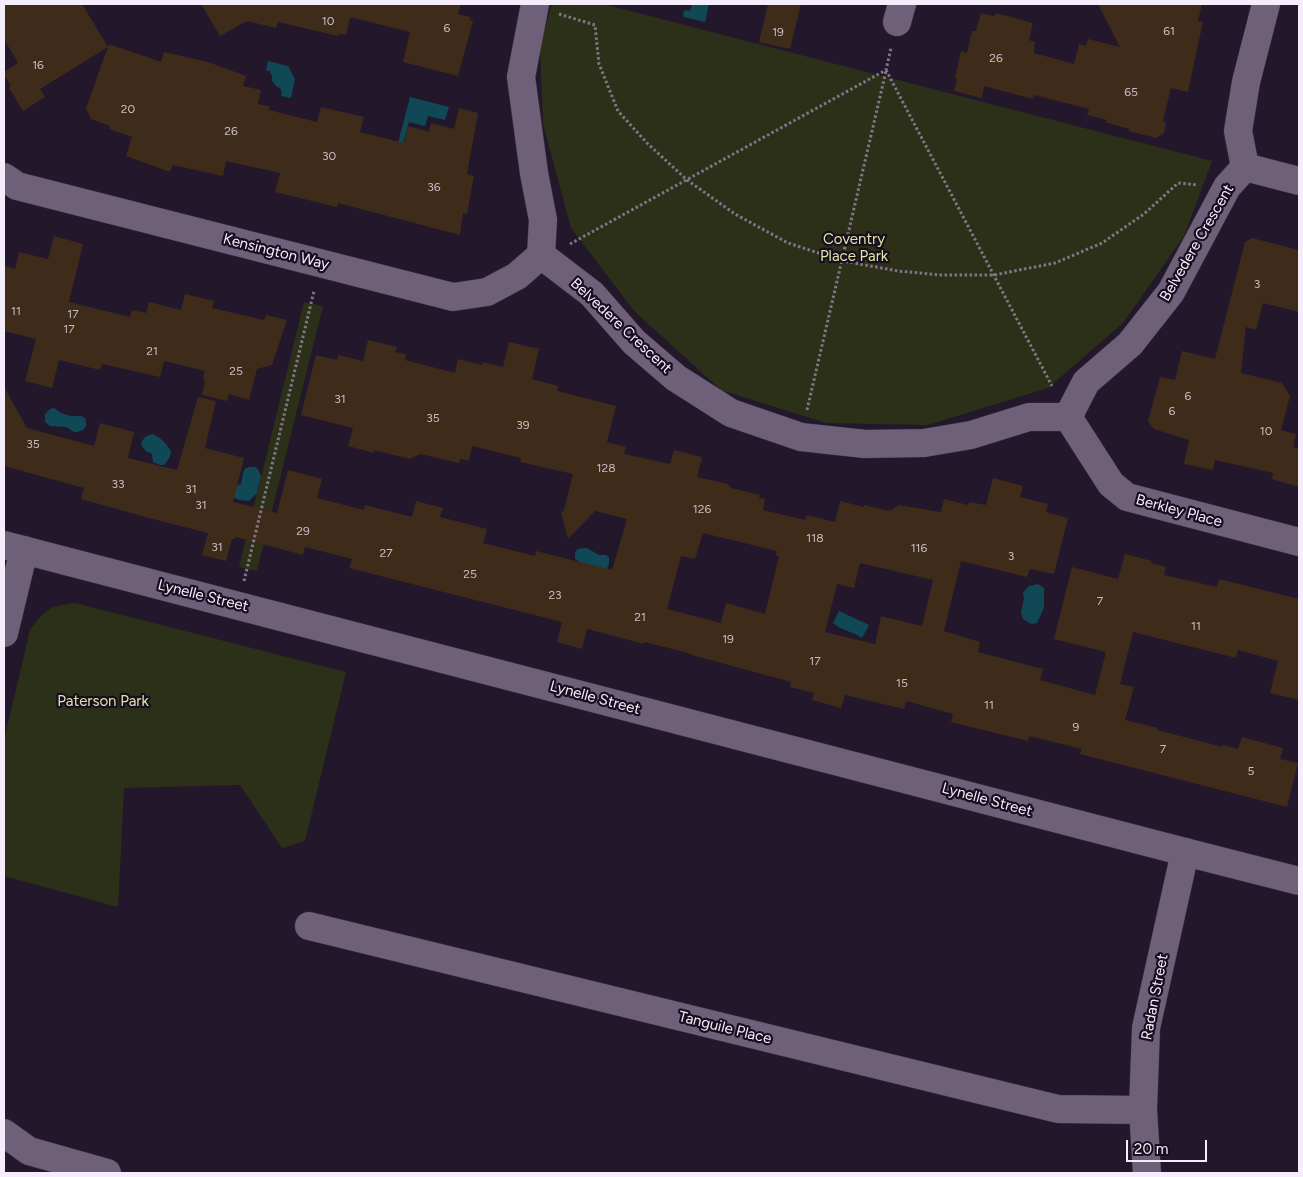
<!DOCTYPE html>
<html>
<head>
<meta charset="utf-8">
<style>
	body { margin:0 }
	#map { position:relative; width:1303px; height:1177px; overflow:hidden; background:#23172b; font-family:Figtree,sans-serif }
	canvas { display:block }
	.frame { position:absolute; inset:0; border:5px solid #f5edfc; pointer-events:none }
	.scale { position:absolute; left:1126px; top:1140px; width:81px; height:22px; box-sizing:border-box; border:2px solid #f5edfc; border-top:0; padding-left:6px; font-size:15px; line-height:18px; white-space:nowrap; color:#f5edfc; -webkit-text-stroke:4px #190e21; paint-order:stroke }
</style>
</head>
<body>
<div id="map">
<canvas width="1303" height="1177"></canvas>
<div class="frame"></div>
<div class="scale">20 m</div>
</div>
<script>
const ctx = document.querySelector('canvas').getContext('2d');
ctx.lineJoin = 'round';
function fillPath(path, color) {
  ctx.fillStyle = color;
  ctx.fill(path, 'evenodd');
}
function poly(rows) {
  const path = new Path2D();
  for (const r of rows) {
    path.moveTo(r[0], r[1]);
    for (let i = 2; i < r.length; i += 2) path.lineTo(r[i], r[i + 1]);
  }
  return path;
}
function strokePath(path, color, width, dash) {
  ctx.strokeStyle = color;
  ctx.lineWidth = width;
  ctx.lineCap = dash ? 'butt' : 'round';
  ctx.setLineDash(dash || []);
  ctx.stroke(path);
}
function write(font, color, halo, rows, align = 'center') {
  ctx.font = font + ' Figtree,sans-serif';
  ctx.lineWidth = 4.5;
  ctx.setLineDash([]);
  ctx.textBaseline = 'middle';
  ctx.strokeStyle = halo;
  ctx.fillStyle = color;
  for (const [text, x, y, turn = 0] of rows) {
    ctx.save();
    ctx.translate(x, y);
    ctx.rotate((+turn || 0) * Math.PI / 180);
    ctx.textAlign = isNaN(turn) ? turn : align;
    if (halo) ctx.strokeText(text, 0, 0);
    ctx.fillText(text, 0, 0);
    ctx.restore();
  }
}
fillPath(poly([
	[552,4,603,4,1212,161,1184,236,1123,323,1048,388,928,425,826,423,721,390,635,312,571,228,543,124,540,45],
	[304,302,323,306,257,571,239,567],
	[75,603,346,672,305,841,282,848,240,785,124,788,118,907,4,876,4,740,30,630,40,617,52,607]
]), '#2c3018');
fillPath(poly([
	[692,4,709,4,705,22,683,17,684,10,690,11],
	[268,61,288,66,295,79,291,98,281,96,282,91,280,90,281,88,277,87,272,81,272,75,270,74,271,72,266,70],
	[410,97,449,107,445,120,428,116,425,126,409,122,403,144,398,143],
	[54,408,61,413,71,416,81,416,85,418,86,422,86,426,83,430,77,432,74,432,66,427,50,426,45,422,45,414,50,409],
	[153,434,160,438,166,444,171,451,170,457,164,465,160,465,153,462,152,454,146,451,141,445,142,441,145,437,149,435],
	[249,467,256,467,259,471,261,477,259,484,257,493,249,501,240,500,232,497,236,486,241,484,243,473,245,469],
	[584,548,587,548,599,555,606,555,609,557,609,564,605,573,583,564,575,559,575,552,578,549],
	[1038,584,1044,588,1044,608,1037,623,1032,624,1026,621,1023,619,1022,616,1021,612,1024,599,1023,593,1025,590,1029,586],
	[839,611,869,625,862,638,855,634,840,628,833,623]
]), '#104856');
fillPath(poly([
	[4,4,82,4,108,47,40,89,45,97,23,111,9,88,11,86,4,75,4,72,18,63,4,39],
	[201,4,461,4,458,14,470,17,469,20,473,21,458,76,403,62,410,32,350,17,346,35,339,34,338,36,278,22,276,28,247,21,220,36],
	[768,4,801,4,790,49,759,42],
	[1098,4,1202,4,1198,21,1203,22,1188,92,1171,88,1163,121,1166,124,1164,133,1156,138,1129,131,1129,129,1105,122,1107,120,1087,115,1089,109,1034,95,1033,99,984,86,982,98,954,91,957,79,955,78,961,51,967,53,972,31,976,31,981,13,994,16,996,13,1033,23,1029,40,1035,42,1034,53,1074,64,1079,44,1086,46,1088,39,1120,47],
	[109,44,161,62,164,52,208,62,246,76,243,86,261,90,258,104,269,106,269,110,317,122,321,107,364,117,360,132,404,143,408,126,429,132,431,123,454,129,459,108,478,113,467,174,474,176,467,214,463,213,460,235,338,203,337,207,275,192,280,173,226,161,223,176,173,165,170,172,126,156,132,137,109,129,110,126,91,119,86,108],
	[54,236,83,244,69,302,130,317,132,310,146,313,149,302,181,310,185,294,214,301,212,308,264,320,266,315,287,320,272,365,257,369,249,400,229,394,227,401,202,395,205,380,203,379,205,371,164,361,160,377,102,364,100,370,59,360,52,388,25,381,36,339,4,331,4,266,15,269,19,252,48,259],
	[1252,238,1299,250,1299,312,1263,303,1256,330,1246,327,1241,373,1282,383,1290,396,1281,430,1296,434,1293,447,1299,449,1299,487,1272,479,1273,473,1215,460,1213,470,1184,464,1189,440,1154,429,1148,421,1160,377,1175,380,1182,351,1215,359,1245,242],
	[368,340,397,347,395,352,406,354,405,360,455,373,458,359,482,365,483,362,503,367,509,342,539,349,532,379,558,386,557,391,616,406,607,442,626,447,624,454,670,464,674,450,702,457,697,477,728,484,731,488,760,495,759,498,765,499,763,510,805,520,807,515,835,522,840,501,864,507,864,505,890,511,899,505,941,512,944,499,968,505,969,502,986,505,993,478,1023,486,1020,497,1048,504,1046,512,1068,518,1054,574,1030,569,1027,577,961,561,944,631,980,642,978,652,1043,669,1040,680,1095,695,1106,652,1054,639,1072,567,1118,579,1125,554,1152,561,1151,563,1166,567,1164,575,1217,587,1219,579,1299,599,1299,700,1270,693,1278,661,1238,650,1236,658,1133,632,1120,684,1134,687,1125,720,1158,728,1157,730,1223,747,1223,745,1238,749,1242,737,1283,748,1280,759,1298,763,1287,807,1080,754,1082,749,1029,736,1028,741,951,722,953,714,906,701,904,709,845,695,841,708,812,700,814,693,790,687,791,682,692,655,692,654,645,642,644,644,587,629,582,649,557,642,562,622,349,568,352,559,305,547,303,555,236,537,235,539,232,539,226,561,202,555,208,533,149,518,81,499,84,488,4,466,4,387,27,428,94,446,100,423,134,432,128,458,177,470,198,397,216,401,205,448,244,458,233,502,277,513,288,470,322,479,317,498,364,510,365,505,412,517,416,501,443,508,440,517,487,529,483,543,535,556,536,551,612,570,627,519,595,511,568,539,561,512,564,510,573,474,520,462,521,458,472,446,469,461,460,459,459,463,420,454,410,459,374,450,374,453,348,446,353,428,301,415,316,355,337,360,338,355,363,361],
	[703,533,777,551,776,555,779,556,765,614,726,603,721,623,667,609,681,556,695,559],
	[860,563,933,580,922,626,881,616,875,644,825,632,837,584,854,588]
]), '#3f2b1a');
const minor = poly([
	[535,4,521,77,534,173,543,220,541,255,592,294,634,342,676,378,731,413,801,437,865,444,924,443,971,435,1029,417,1068,417,1086,382,1130,344,1171,292,1227,187,1245,167,1238,131,1246,82,1266,4],
	[897,22,902,4],
	[1245,167,1299,181],
	[4,177,17,186,453,297,487,292,517,276,541,255],
	[1068,417,1111,484,1127,497,1299,542],
	[4,633,24,550],
	[309,926,1058,1109,1143,1110],
	[4,1133,29,1151,107,1173],
	[1147,1173,1143,1110,1146,1028,1185,852]
]);
const tertiary = poly([
	[4,545,1185,852,1299,881]
]);
strokePath(minor, '#3b3242', 29);
strokePath(tertiary, '#3b3242', 29);
strokePath(poly([
	[559,14,595,25,599,64,618,111,647,143,687,180,735,214,788,243,843,261,898,271,941,275,994,275,1055,263,1102,243,1144,214,1178,183,1197,185],
	[886,70,1052,386],
	[570,244,886,70,891,48],
	[807,410,886,71],
	[244,581,314,291]
]), '#817688', 3, [2.5, 2.5]);
strokePath(minor, '#6e6078', 28);
strokePath(tertiary, '#6e6078', 28);
write('12px', '#c8bcc4', null, [
	["10",328,21],
	["6",447,28],
	["61",1169,31],
	["19",778,32],
	["26",996,58],
	["16",38,65],
	["65",1131,92],
	["20",128,109],
	["26",231,131],
	["30",329,156],
	["36",434,187],
	["3",1257,284],
	["11",16,311],
	["17",73,314],
	["17",69,329],
	["21",152,351],
	["25",236,371],
	["6",1188,396],
	["31",340,399],
	["6",1172,411],
	["35",433,418],
	["39",523,425],
	["10",1266,431],
	["35",33,444],
	["128",606,468],
	["33",118,484],
	["31",191,489],
	["31",201,505],
	["126",702,509],
	["29",303,531],
	["118",815,538],
	["31",217,547],
	["116",919,548],
	["27",386,553],
	["3",1011,556],
	["25",470,574],
	["23",555,595],
	["7",1100,601],
	["21",640,617],
	["11",1196,626],
	["19",728,639],
	["17",815,661],
	["15",902,683],
	["11",989,705],
	["9",1076,727],
	["7",1163,749],
	["5",1251,771]
]);
write('15px', '#dbe7a2', '#190e21', [
	["Coventry",854,240],
	["Place Park",854,257],
	["Paterson Park",103,702]
]);
write('15px', '#f5edfc', '#190e21', [
	["Belvedere Crescent",1197,243,-60],
	["Kensington Way",276,252,14],
	["Belvedere Crescent",621,326,43],
	["Berkley Place",1179,511,15],
	["Lynelle Street",203,596,14],
	["Lynelle Street",595,698,15],
	["Lynelle Street",987,800,15],
	["Radan Street",1155,997,-79],
	["Tanguile Place",725,1028,14]
]);
</script>
</body>
</html>
